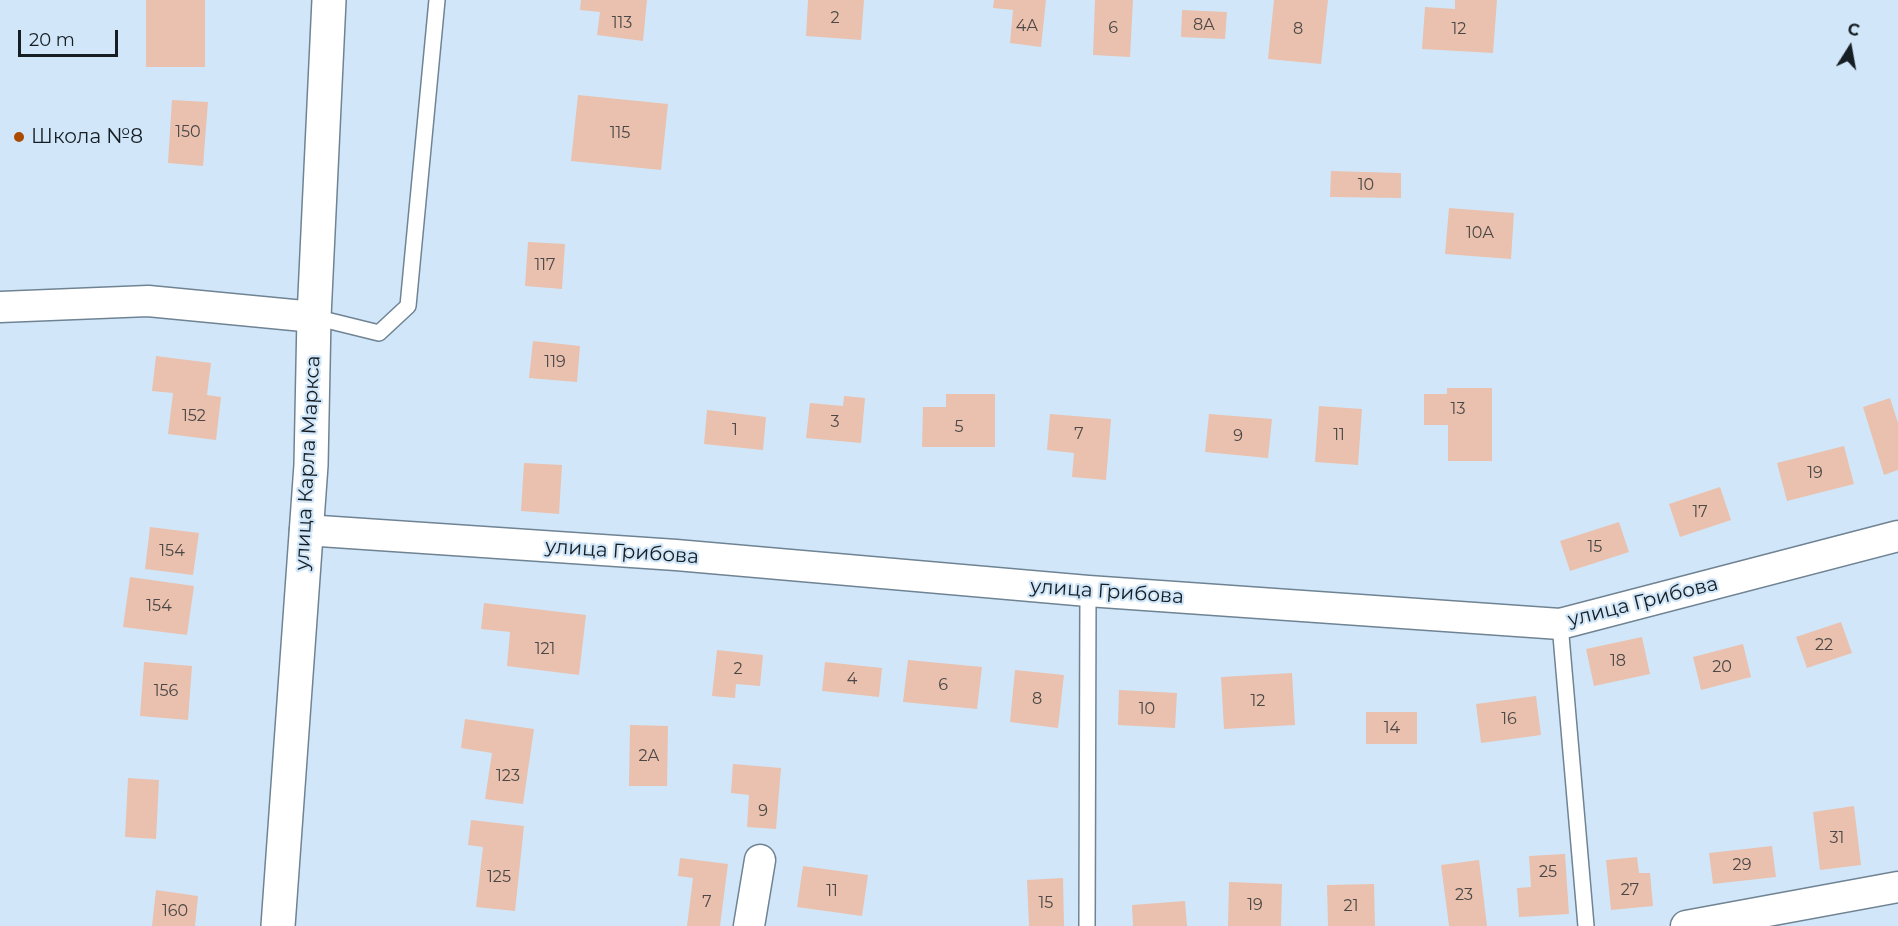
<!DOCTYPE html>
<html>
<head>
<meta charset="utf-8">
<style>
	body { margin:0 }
	#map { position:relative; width:1898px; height:926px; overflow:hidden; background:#d1e7f9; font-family:Montserrat,sans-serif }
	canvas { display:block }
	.north { position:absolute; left:1820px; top:18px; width:60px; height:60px; -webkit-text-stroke:4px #d1e7f9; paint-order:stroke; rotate:11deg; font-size:16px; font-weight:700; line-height:24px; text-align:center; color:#161e24 }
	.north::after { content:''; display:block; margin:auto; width:21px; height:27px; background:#161e24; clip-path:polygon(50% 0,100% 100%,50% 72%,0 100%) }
	.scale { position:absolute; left:18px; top:30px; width:100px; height:27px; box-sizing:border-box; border:3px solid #161e24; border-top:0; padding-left:8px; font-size:18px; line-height:21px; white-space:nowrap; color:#161e24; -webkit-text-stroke:4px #d1e7f9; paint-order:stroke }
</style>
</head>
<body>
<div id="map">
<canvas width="1898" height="926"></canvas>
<div class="north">С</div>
<div class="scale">20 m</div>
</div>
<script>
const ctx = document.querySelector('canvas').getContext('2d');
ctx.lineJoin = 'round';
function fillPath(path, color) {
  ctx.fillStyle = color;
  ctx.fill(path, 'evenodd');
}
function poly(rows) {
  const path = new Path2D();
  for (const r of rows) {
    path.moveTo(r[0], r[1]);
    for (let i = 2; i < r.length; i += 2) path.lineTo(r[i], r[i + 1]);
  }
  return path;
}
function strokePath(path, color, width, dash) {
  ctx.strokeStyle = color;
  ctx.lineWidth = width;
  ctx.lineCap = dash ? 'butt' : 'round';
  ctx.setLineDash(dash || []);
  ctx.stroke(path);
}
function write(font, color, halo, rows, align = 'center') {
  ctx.font = font + ' Montserrat,sans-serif';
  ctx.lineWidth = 4.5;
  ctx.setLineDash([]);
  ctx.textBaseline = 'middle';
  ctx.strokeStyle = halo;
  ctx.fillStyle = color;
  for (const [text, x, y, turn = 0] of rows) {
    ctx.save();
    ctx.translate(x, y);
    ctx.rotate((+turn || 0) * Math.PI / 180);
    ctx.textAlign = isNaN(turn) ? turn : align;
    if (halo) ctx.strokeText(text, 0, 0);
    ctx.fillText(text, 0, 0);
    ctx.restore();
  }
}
fillPath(poly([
	[146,0,205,0,205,67,146,67],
	[581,0,647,0,643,41,597,35,600,12,580,10],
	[808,0,864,0,861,40,806,36],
	[994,0,1046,0,1041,47,1010,43,1013,10,993,8],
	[1095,0,1133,0,1130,57,1093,55],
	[1274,0,1328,0,1321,64,1268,59],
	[1455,0,1497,0,1493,53,1422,49,1425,7,1455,9],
	[1182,10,1227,12,1225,39,1181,37],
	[578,95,668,104,661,170,571,161],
	[172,100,208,102,203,166,168,163],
	[1331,171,1401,173,1401,198,1330,197],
	[1449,208,1514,213,1511,259,1445,254],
	[528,242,565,244,562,289,525,286],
	[533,341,580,346,577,382,529,378],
	[156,356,211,363,207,395,221,397,216,440,168,434,173,393,152,391],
	[1447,388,1492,388,1492,461,1448,461,1448,425,1424,425,1424,394,1447,394],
	[946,394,995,394,995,447,922,447,923,407,946,407],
	[844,396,865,398,861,443,806,438,810,403,843,406],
	[1890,398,1898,423,1898,470,1884,475,1863,407],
	[1319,406,1362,409,1358,465,1315,462],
	[707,410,766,417,763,450,704,444],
	[1050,414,1111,419,1106,480,1072,477,1074,453,1047,450],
	[1209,414,1272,419,1268,458,1205,452],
	[1844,446,1854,484,1787,501,1777,463],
	[524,463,562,465,559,514,521,511],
	[1720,487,1731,520,1680,537,1669,504],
	[1619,522,1629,552,1570,571,1560,541],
	[150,527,199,533,193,575,145,569],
	[130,577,194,586,187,635,123,627],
	[484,603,586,615,579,675,507,666,510,632,481,629],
	[1841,622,1852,653,1807,668,1796,637],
	[1642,637,1650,674,1594,686,1586,649],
	[1743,644,1751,677,1701,690,1693,657],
	[717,650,763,655,760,686,736,684,735,698,712,696],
	[908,660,982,667,977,709,903,702],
	[144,662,192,666,188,720,140,716],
	[825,662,882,668,879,697,822,691],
	[1015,670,1064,675,1058,728,1010,722],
	[1292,673,1295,725,1224,729,1221,677],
	[1119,690,1177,693,1175,728,1118,725],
	[1536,696,1541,735,1481,743,1476,704],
	[1366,712,1417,712,1417,744,1366,744],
	[465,719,534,729,523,804,485,799,492,753,461,748],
	[630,725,668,726,667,786,629,786],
	[733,764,781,768,776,829,747,827,749,795,731,793],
	[128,778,159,780,156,839,125,837],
	[1854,806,1861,865,1820,870,1813,812],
	[471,820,524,826,515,911,476,907,483,847,468,845],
	[1772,846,1776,877,1713,884,1709,853],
	[1565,854,1569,914,1519,917,1517,888,1531,887,1529,856],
	[1637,857,1639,873,1650,873,1653,906,1611,910,1606,860],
	[680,858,728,864,720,926,687,926,693,878,678,876],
	[1479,860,1487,926,1449,926,1441,865],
	[803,866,868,875,862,916,797,907],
	[1063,878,1064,926,1029,926,1027,880],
	[1229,882,1282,884,1281,926,1228,926],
	[1374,884,1375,926,1328,926,1327,885],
	[156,890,198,896,195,926,152,926],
	[1185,901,1187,926,1133,926,1132,905]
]), '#e9c1ae');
const service = poly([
	[314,317,379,333,408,306,437,0],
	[1560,624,1586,926],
	[1087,926,1088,591]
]);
const minor = poly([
	[0,307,148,301,314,317],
	[305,530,676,555,1088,591,1560,624,1898,536],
	[749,926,760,860],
	[1686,926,1898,887]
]);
const secondary = poly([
	[278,926,311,465,314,317,329,0]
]);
strokePath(service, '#6f8393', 18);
strokePath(minor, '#6f8393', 33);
strokePath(secondary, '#6f8393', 36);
strokePath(service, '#fff', 15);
strokePath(minor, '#fff', 30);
strokePath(secondary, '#fff', 33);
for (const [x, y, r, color] of [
	[19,137,6,"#ab4b01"]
]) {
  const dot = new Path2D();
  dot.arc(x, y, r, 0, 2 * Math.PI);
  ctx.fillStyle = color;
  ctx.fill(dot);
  strokePath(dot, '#d1e7f9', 2);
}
write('16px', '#4b4746', null, [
	["2",835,18],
	["113",622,23],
	["8А",1204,25],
	["4А",1027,26],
	["6",1113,28],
	["8",1298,29],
	["12",1459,29],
	["150",188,132],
	["115",620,133],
	["10",1366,185],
	["10А",1480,233],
	["117",545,265],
	["119",555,362],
	["13",1458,409],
	["152",194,416],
	["3",835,422],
	["5",959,427],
	["1",735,430],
	["7",1079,434],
	["11",1339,435],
	["9",1238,436],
	["19",1815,473],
	["17",1700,512],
	["15",1595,547],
	["154",172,551],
	["154",159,606],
	["22",1824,645],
	["121",545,649],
	["18",1618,661],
	["20",1722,667],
	["2",738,669],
	["4",852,679],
	["6",943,685],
	["156",166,691],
	["8",1037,699],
	["12",1258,701],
	["10",1147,709],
	["16",1509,719],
	["14",1392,728],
	["2А",649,756],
	["123",508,776],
	["9",763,811],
	["31",1837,838],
	["29",1742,865],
	["25",1548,872],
	["125",499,877],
	["27",1630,890],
	["11",832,891],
	["23",1464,895],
	["7",707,902],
	["15",1046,903],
	["19",1255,905],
	["21",1351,906],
	["160",175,911]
]);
write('20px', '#161e24', '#d1e7f9', [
	["Школа №8",31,137]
], 'left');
write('20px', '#161e24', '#d1e7f9', [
	["улица Карла Маркса",308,463,-87],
	["улица Грибова",622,552,4],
	["улица Грибова",1107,592,4],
	["улица Грибова",1643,602,-14]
]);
</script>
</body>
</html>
